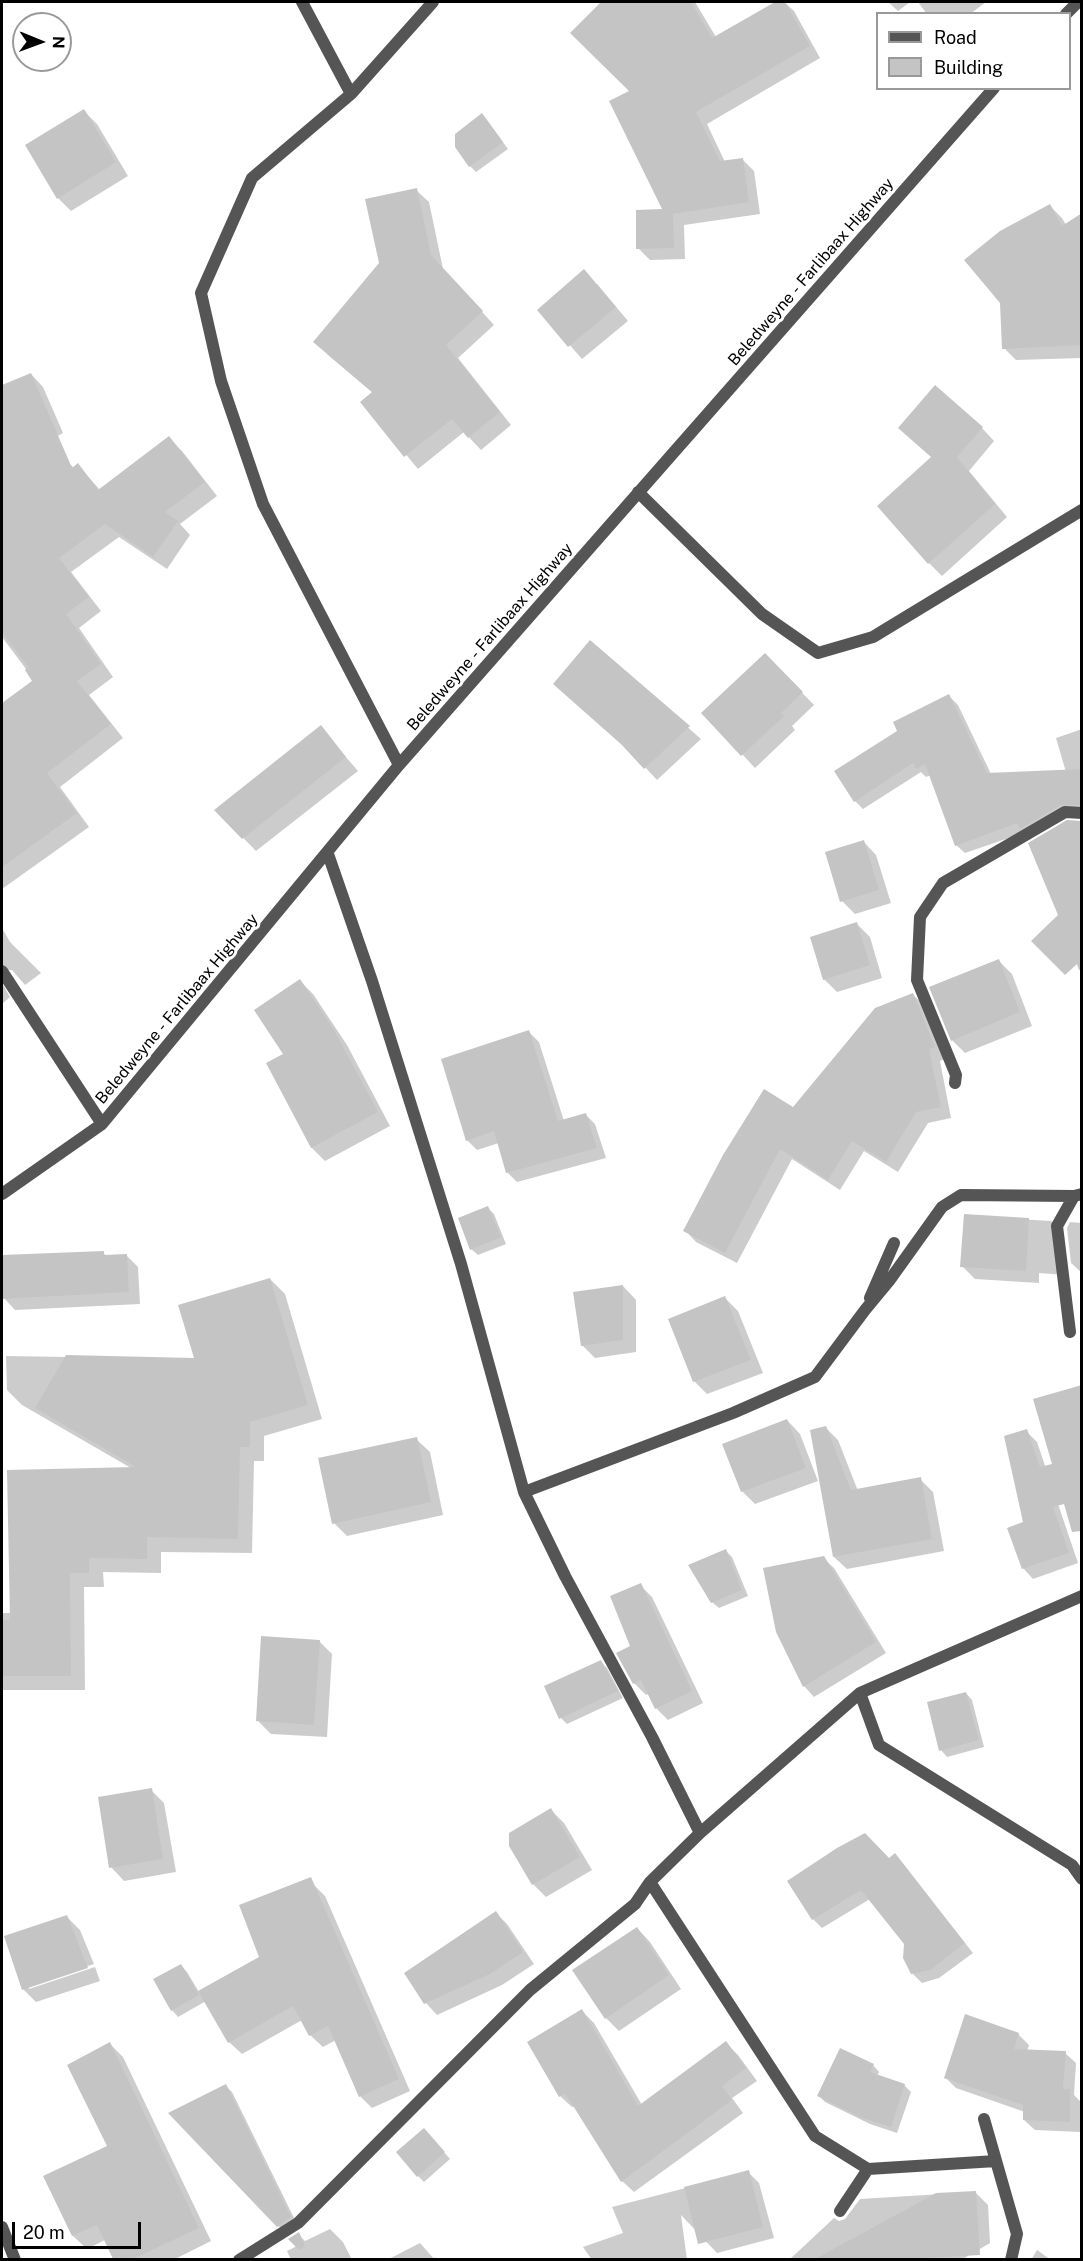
<!DOCTYPE html>
<html>
<head>
<meta charset="utf-8">
<style>
	body { margin:0 }
	#map { position:relative; width:1083px; height:2261px; overflow:hidden; background:#fff; font-family:"Public Sans",sans-serif }
	canvas { display:block }
	.frame { position:absolute; inset:0; border:3px solid #000; pointer-events:none }
	.legend { position:absolute; left:876px; top:12px; width:195px; height:78px; box-sizing:border-box; background:#fff; border:2px solid #999; margin:0; padding:8px 10px; list-style:none; font-size:18px; color:#000 }
	.legend li { display:flex; align-items:center; gap:12px; height:30px }
	.legend b { width:30px; border:2px solid #999 }
	.north { position:absolute; left:12px; top:12px; width:60px; height:60px; box-sizing:border-box; background:#fff; border:2px solid #999; border-radius:50%; rotate:91deg; font-size:16px; font-weight:700; line-height:24px; text-align:center; color:#000 }
	.north::after { content:''; display:block; margin:auto; width:21px; height:27px; background:#000; clip-path:polygon(50% 0,100% 100%,50% 72%,0 100%) }
	.scale { position:absolute; left:12px; top:2222px; width:129px; height:27px; box-sizing:border-box; border:3px solid #000; border-top:0; padding-left:8px; font-size:18px; line-height:21px; white-space:nowrap; color:#000; -webkit-text-stroke:4px #fff; paint-order:stroke }
</style>
</head>
<body>
<div id="map">
<canvas width="1083" height="2261"></canvas>
<div class="frame"></div>
<ul class="legend">
<li><b style="height:8px;background:#555"></b>Road</li>
<li><b style="height:16px;background:#c4c4c4"></b>Building</li>
</ul>
<div class="north">N</div>
<div class="scale">20 m</div>
</div>
<script>
const ctx = document.querySelector('canvas').getContext('2d');
ctx.lineJoin = 'round';
function fillPath(path, color) {
  ctx.fillStyle = color;
  ctx.fill(path, 'evenodd');
}
function poly(rows) {
  const path = new Path2D();
  for (const r of rows) {
    path.moveTo(r[0], r[1]);
    for (let i = 2; i < r.length; i += 2) path.lineTo(r[i], r[i + 1]);
  }
  return path;
}
function strokePath(path, color, width, dash) {
  ctx.strokeStyle = color;
  ctx.lineWidth = width;
  ctx.lineCap = dash ? 'butt' : 'round';
  ctx.setLineDash(dash || []);
  ctx.stroke(path);
}
function write(font, color, halo, rows, align = 'center') {
  ctx.font = font + ' "Public Sans",sans-serif';
  ctx.lineWidth = 6;
  ctx.setLineDash([]);
  ctx.textBaseline = 'middle';
  ctx.strokeStyle = halo;
  ctx.fillStyle = color;
  for (const [text, x, y, turn = 0] of rows) {
    ctx.save();
    ctx.translate(x, y);
    ctx.rotate((+turn || 0) * Math.PI / 180);
    ctx.textAlign = isNaN(turn) ? turn : align;
    if (halo) ctx.strokeText(text, 0, 0);
    ctx.fillText(text, 0, 0);
    ctx.restore();
  }
}
fillPath(poly([
	[604,2,695,2,716,37,778,2,784,2,794,11,820,58,707,124,725,162,743,160,754,171,760,214,684,225,685,259,650,260,638,248,664,211,631,92,572,33],
	[888,2,910,2,898,11],
	[918,2,986,2,970,14,927,14],
	[84,111,97,124,128,176,71,211,58,198],
	[488,122,508,149,476,172,470,166],
	[416,190,429,202,443,269,494,325,458,358,511,425,481,450,464,432,418,469,362,402,373,393,327,354,381,264],
	[1050,206,1062,218,1066,225,1082,215,1082,358,1016,360,1004,348],
	[597,284,628,321,582,359,539,310],
	[31,374,43,387,63,433,2,467,2,387],
	[900,428,982,428,994,441,969,471,1007,517,942,576,929,563,933,458],
	[169,438,182,451,217,496,180,524,190,535,167,569,119,537,71,572,101,611,79,628,113,677,89,695,123,738,60,787,89,827,2,889,2,747,14,739,2,721,2,705,35,681,2,637,2,512,68,462,74,468,78,465,100,490],
	[590,642,701,739,657,780,630,751,555,684],
	[765,655,814,705,792,726,795,730,755,768,704,713],
	[949,696,958,705,991,774,1066,772,1056,738,1082,729,1082,813,965,853,956,845,931,775,926,777,921,772,863,809,855,801,899,731],
	[320,727,358,771,256,851,216,810],
	[863,841,876,855,891,903,855,914,842,901],
	[857,924,870,937,882,978,837,992,824,979],
	[2,928,10,942,41,973,25,985,12,970,3,970,2,975],
	[999,961,1012,974,1032,1026,965,1053,952,1040],
	[300,981,313,994,347,1045,390,1126,325,1161,312,1148,268,1064,285,1055],
	[2,983,10,997,2,1004],
	[913,995,925,1006,946,1058,940,1061,951,1118,928,1123,898,1172,864,1151,840,1190,792,1159,737,1263,696,1242,685,1230,793,1109],
	[529,1032,539,1042,564,1121,585,1114,595,1124,606,1158,517,1182,507,1172,499,1143,477,1150,467,1140],
	[488,1208,494,1214,506,1244,478,1255,471,1249],
	[965,1216,1051,1221,1064,1234,1066,1275,1039,1273,1039,1283,975,1279,962,1266],
	[1070,1222,1082,1223,1082,1273,1071,1263,1067,1228],
	[103,1253,107,1256,126,1255,138,1267,140,1304,15,1310,4,1298,2,1257],
	[270,1279,285,1294,322,1419,264,1436,264,1461,254,1461,252,1553,161,1552,161,1573,103,1572,104,1587,84,1587,85,1690,2,1690,2,1613,11,1613,131,1468,22,1405,7,1390,6,1356,196,1359],
	[623,1286,636,1300,636,1352,595,1358,582,1345],
	[725,1298,738,1311,763,1373,707,1394,694,1381],
	[787,1420,800,1434,818,1481,755,1504,742,1491],
	[825,1427,838,1440,858,1491,920,1479,933,1492,944,1551,847,1569,834,1557],
	[1026,1431,1037,1442,1078,1563,1033,1579,1023,1568],
	[416,1439,430,1452,443,1515,347,1536,334,1523],
	[726,1551,732,1557,748,1596,719,1608,712,1602],
	[823,1558,834,1568,886,1653,814,1697,804,1686],
	[640,1585,652,1597,703,1703,668,1720,656,1708,649,1694,646,1695,634,1683,632,1647],
	[319,1641,332,1654,327,1737,271,1734,258,1721],
	[601,1662,607,1668,623,1698,567,1724,561,1718],
	[966,1693,972,1700,984,1747,947,1757,941,1750],
	[151,1790,164,1803,176,1872,124,1881,111,1867],
	[551,1810,564,1823,592,1870,546,1897,533,1884],
	[895,1855,973,1953,939,1978,922,1983,913,1974,906,1944,870,1899,822,1928,813,1919,789,1881,889,1860],
	[312,1883,325,1896,410,2091,372,2108,360,2096,336,2040,323,2047,310,2035,302,2020,242,2054,229,2042,206,2001,178,2017,172,2010,181,1965,187,1972,199,1992,260,1957],
	[495,1912,507,1924,534,1964,502,1985,437,2015,426,2003],
	[67,1917,80,1930,94,1964,29,1986,29,1989,95,1967,100,1981,36,2002,23,1989],
	[637,1928,650,1942,681,1989,619,2031,606,2018],
	[582,2011,594,2023,642,2105,726,2043,738,2055,757,2081,732,2098,743,2113,634,2192,622,2181,575,2106,572,2107,560,2096],
	[1018,2034,1029,2045,1027,2051,1065,2053,1076,2063,1074,2095,1080,2101,1080,2132,1035,2130,1024,2120,1025,2112,956,2088,945,2077],
	[110,2044,123,2057,211,2241,173,2260,114,2260,105,2240,87,2249,73,2236,45,2177,109,2146],
	[873,2065,879,2072,877,2076,904,2085,911,2092,897,2133,870,2124,825,2102,819,2096],
	[226,2086,232,2092,297,2224,284,2232,170,2114],
	[430,2136,450,2159,424,2182,418,2176],
	[748,2172,759,2183,774,2238,717,2253,681,2215,687,2260,592,2260,583,2247,623,2233,612,2207],
	[975,2192,988,2205,990,2243,961,2260,789,2260,834,2218,839,2221,845,2219,860,2199],
	[330,2229,343,2242,352,2260,291,2260,287,2251,297,2246,298,2234,305,2241],
	[420,2243,435,2260,387,2260],
	[1037,2250,1051,2260,1031,2260]
]), '#0003');
fillPath(poly([
	[601,2,691,2,712,38,775,2,785,2,810,46,696,112,720,161,743,158,749,202,673,214,674,248,636,249,636,210,662,209,609,101,629,91,570,33],
	[84,109,116,162,57,199,25,145],
	[482,113,503,142,469,167,455,147,455,134],
	[417,188,431,255,483,311,446,345,500,412,468,438,452,419,404,457,360,402,372,392,313,342,379,263,365,199],
	[1050,204,1062,226,1082,213,1082,345,1002,349,1000,303,964,260,1000,231],
	[584,269,616,307,568,347,537,310],
	[31,373,72,468,78,463,98,490,169,436,205,482,165,512,178,521,153,557,105,524,59,558,89,597,66,614,101,664,77,681,111,724,47,773,77,813,2,867,2,703,32,681,25,670,28,667,2,632,2,385],
	[935,385,983,427,957,457,995,504,928,564,877,506,931,457,898,428],
	[590,640,690,726,644,769,622,745,553,684],
	[765,653,803,692,781,713,784,716,741,756,701,713],
	[949,694,987,773,1082,769,1082,805,1061,805,1020,829,1017,823,955,846,925,764,916,769,913,763,854,802,834,771,897,731,893,722],
	[321,725,346,757,242,839,214,810],
	[1067,820,1082,821,1082,969,1079,970,1077,964,1065,975,1031,941,1058,915,1028,843],
	[864,840,879,890,840,902,825,852],
	[857,922,870,965,823,980,810,937],
	[999,959,1020,1012,951,1041,929,987],
	[300,979,334,1030,378,1112,311,1148,266,1063,283,1054,254,1010],
	[913,993,935,1047,929,1049,941,1107,916,1112,886,1162,852,1141,828,1180,780,1149,725,1253,683,1231,723,1155,764,1089,793,1107,875,1008],
	[529,1030,558,1121,586,1113,597,1148,506,1173,494,1131,466,1141,441,1059],
	[488,1206,501,1237,470,1250,458,1218],
	[964,1214,1029,1218,1026,1271,960,1267],
	[104,1251,104,1255,127,1254,129,1292,2,1299,2,1255],
	[270,1278,308,1405,250,1422,250,1447,240,1447,238,1539,147,1537,147,1559,89,1558,89,1573,70,1573,71,1676,2,1676,2,1620,10,1620,7,1470,136,1467,35,1408,66,1355,194,1358,178,1305],
	[623,1285,623,1340,581,1346,573,1292],
	[725,1296,751,1360,693,1382,668,1319],
	[1082,1385,1082,1531,1072,1532,1064,1504,1053,1507,1069,1553,1022,1569,1007,1528,1023,1522,1004,1436,1027,1429,1040,1467,1052,1464,1033,1399],
	[787,1419,806,1468,741,1492,722,1444],
	[826,1426,851,1490,921,1477,932,1539,833,1557,810,1430],
	[417,1437,431,1502,332,1524,318,1458],
	[726,1549,742,1590,711,1603,688,1565],
	[824,1556,876,1642,803,1687,776,1632,763,1568],
	[641,1583,692,1691,655,1709,641,1680,633,1684,616,1653,630,1646,610,1596],
	[261,1636,320,1640,314,1725,256,1721],
	[601,1660,618,1691,559,1719,544,1686],
	[966,1692,979,1740,939,1751,927,1702],
	[152,1788,163,1859,109,1868,98,1797],
	[551,1808,580,1857,532,1885,509,1846,509,1833],
	[865,1833,889,1858,895,1853,965,1943,930,1970,911,1974,903,1958,904,1944,861,1890,812,1920,787,1881,837,1848],
	[311,1877,399,2079,359,2097,328,2026,309,2036,293,2006,228,2043,198,1991,259,1957,239,1905],
	[496,1911,523,1952,490,1974,424,2004,404,1973],
	[67,1915,88,1968,22,1990,4,1936],
	[637,1927,669,1975,605,2019,572,1970],
	[181,1964,199,1995,171,2011,153,1979],
	[582,2009,638,2106,726,2041,746,2068,722,2086,732,2100,621,2182,565,2093,559,2097,527,2042],
	[965,2014,1019,2033,1014,2049,1066,2051,1063,2089,1070,2089,1070,2122,1023,2120,1023,2105,944,2078],
	[110,2042,199,2228,133,2259,113,2259,97,2225,72,2236,43,2176,107,2146,67,2065],
	[840,2048,874,2064,870,2072,905,2084,891,2127,862,2118,817,2096],
	[226,2084,291,2217,277,2227,168,2113],
	[424,2128,445,2152,417,2177,396,2152],
	[749,2170,763,2227,698,2244,684,2187],
	[976,2191,980,2255,906,2259,815,2259,936,2193],
	[299,2232,305,2246,299,2250,288,2239]
]), '#c4c4c4');
strokePath(poly([
	[302,2,351,94,252,178,201,293,221,381,263,504,399,765],
	[1066,14,1078,2],
	[351,94,433,2],
	[638,492,762,614,818,653,873,637,1082,510],
	[328,854,372,981,461,1264,524,1492,565,1576,652,1737,700,1833],
	[2,971,102,1124],
	[955,1083,956,1075,917,980,920,917,943,883,1065,812,1082,813],
	[2,1194,102,1124,399,765,994,88],
	[870,1298,894,1243],
	[1070,1332,1057,1226,1074,1196],
	[524,1492,733,1413,815,1377,865,1310,889,1281,942,1207,961,1195,1074,1196,1082,1194],
	[860,1693,879,1745,1072,1865,1082,1879],
	[650,1882,815,2136,868,2169,996,2161],
	[984,2119,1017,2234,1011,2260],
	[840,2211,868,2169],
	[2,2227,15,2260],
	[239,2260,298,2223,530,1990,635,1904,650,1882,700,1833,860,1693,1082,1596]
]), '#555', 12);
write('16px', '#000', '#fff', [
	["Beledweyne - Farlibaax Highway",811,272,-49],
	["Beledweyne - Farlibaax Highway",490,637,-49],
	["Beledweyne - Farlibaax Highway",177,1009,-50]
]);
</script>
</body>
</html>
